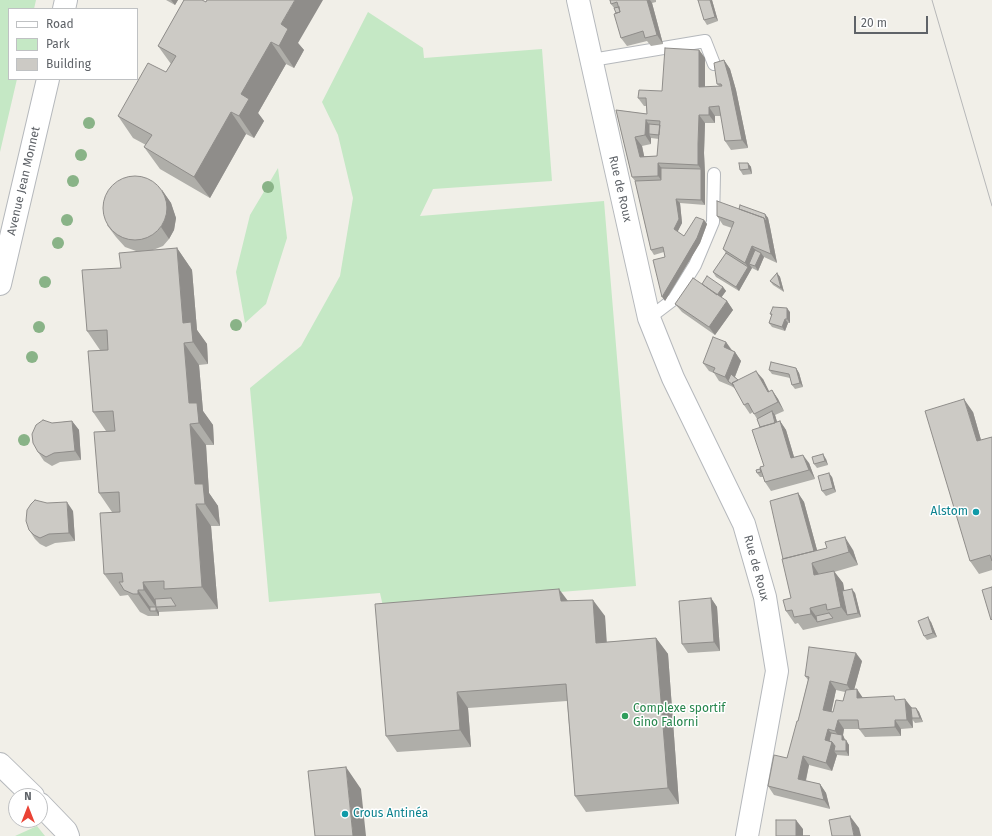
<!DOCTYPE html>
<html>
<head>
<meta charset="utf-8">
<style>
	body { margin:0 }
	#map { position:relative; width:992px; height:836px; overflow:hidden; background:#f1efe8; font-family:"Fira Sans",sans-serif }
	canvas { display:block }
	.legend { position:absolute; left:8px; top:8px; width:130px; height:72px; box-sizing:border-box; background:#fff; border:1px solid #bfc1c3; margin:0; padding:5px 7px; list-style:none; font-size:12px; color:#5f6368 }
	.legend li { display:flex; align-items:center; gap:8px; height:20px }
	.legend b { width:20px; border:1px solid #bfc1c3 }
	.north { position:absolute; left:8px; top:788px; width:40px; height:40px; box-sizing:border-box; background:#fff; border:1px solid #bfc1c3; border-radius:50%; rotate:0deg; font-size:11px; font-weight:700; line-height:16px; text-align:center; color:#5f6368 }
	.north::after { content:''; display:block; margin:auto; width:14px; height:18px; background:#ea4335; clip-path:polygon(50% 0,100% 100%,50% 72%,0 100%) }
	.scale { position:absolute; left:854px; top:16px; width:74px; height:18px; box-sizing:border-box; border:2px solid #5f6368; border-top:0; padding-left:5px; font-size:12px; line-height:14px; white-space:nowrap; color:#5f6368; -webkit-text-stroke:3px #fff; paint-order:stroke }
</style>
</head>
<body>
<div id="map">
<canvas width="992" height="836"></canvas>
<ul class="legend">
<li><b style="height:5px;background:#fff"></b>Road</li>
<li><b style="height:11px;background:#c5e8c5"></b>Park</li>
<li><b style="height:11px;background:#cccac5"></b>Building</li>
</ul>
<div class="north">N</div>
<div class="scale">20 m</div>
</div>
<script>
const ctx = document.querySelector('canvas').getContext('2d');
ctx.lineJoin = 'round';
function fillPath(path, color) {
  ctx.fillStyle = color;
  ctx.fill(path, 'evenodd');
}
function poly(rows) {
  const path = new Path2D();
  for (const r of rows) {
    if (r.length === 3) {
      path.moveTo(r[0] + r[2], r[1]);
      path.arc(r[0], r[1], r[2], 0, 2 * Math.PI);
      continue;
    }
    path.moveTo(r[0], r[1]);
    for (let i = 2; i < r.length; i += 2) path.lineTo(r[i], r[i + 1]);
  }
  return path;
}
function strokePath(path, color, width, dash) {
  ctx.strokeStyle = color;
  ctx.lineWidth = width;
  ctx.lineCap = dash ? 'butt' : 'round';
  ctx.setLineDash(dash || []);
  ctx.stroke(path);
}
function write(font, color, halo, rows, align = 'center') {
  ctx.font = font + ' "Fira Sans",sans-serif';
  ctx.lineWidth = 3;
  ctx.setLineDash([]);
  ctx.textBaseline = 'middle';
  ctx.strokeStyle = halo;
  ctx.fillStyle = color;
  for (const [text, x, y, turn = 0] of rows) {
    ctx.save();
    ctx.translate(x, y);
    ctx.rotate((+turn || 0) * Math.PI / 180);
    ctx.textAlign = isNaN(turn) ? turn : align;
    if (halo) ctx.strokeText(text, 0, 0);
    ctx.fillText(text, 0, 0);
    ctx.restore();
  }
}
fillPath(poly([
	[0,0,36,0,34,9,9,9,9,79,17,79,0,152],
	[368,12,423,48,424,58,542,49,552,181,433,189,420,216,604,201,636,586,396,605,386,620,380,593,269,602,250,388,301,346,340,276,353,198,338,135,322,102],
	[278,168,287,238,266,304,245,323,236,272,250,215],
	[37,826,45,836,15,836]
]), '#c5e8c5');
const service = poly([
	[592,60,705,41,714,64],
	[649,318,674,299,695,265,713,222,714,174]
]);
const minor = poly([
	[578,0,649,318,673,378,744,524,765,597,777,671,747,836]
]);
const tertiary = poly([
	[64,9,66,0],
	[0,284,48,79],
	[0,764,33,796],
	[40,804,66,831,68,836]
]);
strokePath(service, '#b5b8bc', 14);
strokePath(minor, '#b5b8bc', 24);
strokePath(tertiary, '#b5b8bc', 24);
strokePath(service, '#fff', 12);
strokePath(minor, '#fff', 22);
strokePath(tertiary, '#fff', 22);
strokePath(poly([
	[932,0,992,206]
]), '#b6b7b8', 1);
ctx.fillStyle = '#89b387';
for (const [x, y] of [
	[89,123],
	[81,155],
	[73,181],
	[268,187],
	[67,220],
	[58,243],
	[45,282],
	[236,325],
	[39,327],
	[32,357],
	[24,440]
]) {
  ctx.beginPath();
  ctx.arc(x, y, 6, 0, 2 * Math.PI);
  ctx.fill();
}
fillPath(poly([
	[166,0,178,0,175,5],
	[184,0,298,43,304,50,294,68,286,64,258,113,264,121,254,138,246,134,210,198,160,169,144,147,146,145,133,138,118,116,166,72,171,64,158,46],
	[610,0,656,0,656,2,652,3,663,44,651,46,647,41,627,46,621,38,616,13,614,8,611,4],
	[712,0,718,21,707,25,704,20],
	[699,50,705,58,705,87,719,86,717,84,724,60,730,69,736,90,748,148,731,150,725,141,721,116,715,116,715,123,705,123,704,153,705,174,705,205,680,203,682,223,677,232,684,236,704,220,707,224,700,243,665,301,665,257,664,252,654,255,651,250,635,181,632,177,616,110,647,114,646,106,644,106,638,98,662,91],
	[651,138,659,139,657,156,644,156,642,146,651,144],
	[748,163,751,167,752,174,743,175,740,170],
	[162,190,171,203,176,218,174,230,169,239,163,246,153,250,177,248,192,270,197,330,207,344,208,364,199,365,203,411,213,425,214,445,206,445,209,493,218,506,220,526,211,526,218,609,159,612,159,616,148,616,140,612,128,595,120,596,104,574,112,512,99,493,106,431,93,412,100,350,87,331,121,268,139,252,136,251,125,247,116,237,107,225],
	[739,209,765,214,768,218,770,227,777,263,764,257,758,271,752,268,739,291,716,277,713,272,726,253,723,249,732,228,723,225,717,216],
	[777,273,780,277,784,292,773,285,770,281],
	[702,284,723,287,726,291,721,298,727,301,733,310,715,335,682,312,675,304],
	[790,312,790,323,788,323,785,331,772,327,769,323,772,316,770,314],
	[726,342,732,350,735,352,741,361,735,377,738,380,763,379,769,392,772,390,778,399,784,411,775,415,777,422,780,421,786,430,794,457,809,463,815,479,771,491,765,482,763,477,760,477,757,473,764,466,760,427,757,419,753,412,750,414,744,405,736,389,731,386,719,381,714,373,709,371,703,363],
	[796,368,799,373,803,387,795,389,792,385,790,378,772,374,769,370],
	[973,412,981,440,992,437,992,570,979,574,970,561],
	[72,421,79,430,81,460,60,462,52,466,44,461,38,452,52,423],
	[826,459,828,465,817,468,814,464],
	[832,477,836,492,826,496,822,491],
	[798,493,804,502,817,550,853,550,858,565,834,572,843,583,844,590,855,593,861,617,803,630,798,623,795,624,786,611,791,598,783,559],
	[73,511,75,541,55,543,46,547,40,544,35,539,29,530],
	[711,598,717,607,720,651,688,653,682,644],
	[568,601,605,616,606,642,656,638,668,654,679,804,586,812,575,796,567,701,468,708,471,747,397,752,386,736],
	[931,622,937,637,927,640,924,636],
	[862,661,854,689,863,698,897,700,912,708,916,708,919,712,923,722,915,723,912,719,913,728,901,729,901,736,865,737,859,729,844,729,843,735,845,740,849,745,849,756,837,755,832,771,809,765,806,781,820,784,826,793,830,809,774,795,768,786,787,758,798,721,808,680,805,676],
	[836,690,845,692,843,701,833,712,831,712]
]), '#afaea9');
fillPath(poly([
	[171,0,178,0,175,5],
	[295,0,323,0,298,43,304,50,294,68,279,46,281,24],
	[647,0,650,0,652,3,663,44,657,35],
	[710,0,712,0,718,21,715,17],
	[271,42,286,64,258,113,264,121,254,138,239,116,241,94],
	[699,50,705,58,705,96,699,87],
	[724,60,730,69,736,90,748,148,742,140],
	[709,107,715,116,715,123,709,115],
	[231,112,246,134,210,198,194,177],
	[699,115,705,123,704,153,705,174,705,205,701,200,701,169,698,165,698,144],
	[646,120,652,129,649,134,651,138,651,144,645,135],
	[635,137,642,146,646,165,640,157],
	[658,163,664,172,665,184,658,176],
	[748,163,751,167,752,174,749,169],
	[162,190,171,203,176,218,174,230,169,239,161,227],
	[676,199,680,203,682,223,677,233,674,229],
	[765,214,768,218,770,227,777,263,771,254,764,218],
	[704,220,707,224,700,243,665,301,662,297],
	[752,246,759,254,749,264,752,268,739,291,736,287,748,267,745,263],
	[177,248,192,270,197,330,207,344,208,364,193,342,183,323],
	[761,253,764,257,758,271,755,266],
	[777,273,780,277,784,292,781,288],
	[723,287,726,291,720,299,717,295],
	[727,301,733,310,715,335,709,327],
	[787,308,790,312,790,323,787,319],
	[785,319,788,323,785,331,782,327],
	[726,342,732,351,724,347],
	[184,343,199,365,203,411,213,425,214,445,199,423,189,403],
	[735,352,741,361,732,384,728,381,725,377],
	[796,368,799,373,803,387,800,383],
	[756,371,763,379,774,401,768,392],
	[772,390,778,399,784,411,778,402],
	[964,399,973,412,985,454,977,441],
	[772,411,775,415,780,432,777,427],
	[72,421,79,430,81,460,75,451],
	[780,421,786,430,797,467,791,458],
	[190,424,206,445,209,493,218,506,220,526,205,504,195,484],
	[823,454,826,459,828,465,825,461],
	[803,455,809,463,815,479,809,470],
	[829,473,832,477,836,492,833,488],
	[798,493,804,502,820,561,815,555],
	[67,502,73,511,75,541,69,533],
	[196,504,211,526,218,609,202,587],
	[845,537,853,550,858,565,849,552],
	[812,563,820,576,814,575],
	[834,571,843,583,849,615,847,615,841,607],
	[143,582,158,604,156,607,159,612,159,616,156,611,156,607,144,590],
	[559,589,571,605,561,601],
	[852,589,855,593,861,617,858,613],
	[138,590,153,611,150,611,138,594],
	[711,598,717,607,720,651,714,642],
	[593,600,605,616,608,659,596,643],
	[810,608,819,620,817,622,811,614],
	[928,617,931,622,937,637,933,633],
	[656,638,668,654,679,804,668,788],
	[856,653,862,661,853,694,847,685],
	[830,681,836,690,830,719,823,710],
	[857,689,863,698,857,698],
	[457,692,468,708,471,747,460,730],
	[905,699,912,708,913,728,907,720],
	[916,708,919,712,923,722,920,718],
	[838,720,844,729,843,735,845,740,845,745,835,731],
	[895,720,901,729,901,736,895,727],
	[828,729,834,737,838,750,834,751,837,755,832,771,826,763,825,740],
	[846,740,849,745,849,756,846,751],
	[803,756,809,765,804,788,798,779],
	[346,767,361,789,366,836,353,836],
	[820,784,826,793,830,809,824,800],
	[850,816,859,828,861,836,854,836],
	[796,820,803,829,803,836,796,836]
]), '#8f8d8a');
const building = poly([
	[184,0,202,0,206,2,207,0,295,0,281,24,288,29,279,46,271,42,241,94,249,99,239,116,231,112,194,177,144,147,152,135,118,116,148,63,166,72,176,56,158,46,184,0],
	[610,0,647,0,657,35,645,38,643,31,621,38,614,14,620,12,617,2,611,4,610,0],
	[698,0,710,0,715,17,704,20,698,0],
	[619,7,620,12,616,13,614,8,619,7],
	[665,48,699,50,699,87,722,86,721,84,717,84,714,63,724,60,730,81,742,140,725,141,719,106,709,107,709,115,699,115,698,144,698,165,658,163,658,176,632,177,616,110,647,114,646,98,638,98,639,90,662,91,665,48],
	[646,120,660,121,657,156,640,157,635,137,645,135,646,120],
	[649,124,660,125,659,135,649,134,649,124],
	[739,163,748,163,749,169,740,170,739,163],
	[661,168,701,169,701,200,676,199,679,219,674,229,684,236,696,217,704,220,697,238,662,297,653,260,665,257,663,247,651,250,635,181,661,180,661,168],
	[135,208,32],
	[717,201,764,218,771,254,752,246,745,263,723,249,734,222,717,216,717,201],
	[740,205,765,214,767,223,764,218,739,209,740,205],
	[177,248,183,323,191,322,193,342,184,343,189,403,197,403,199,423,190,424,195,484,203,484,205,504,196,504,202,587,164,589,164,581,143,582,144,590,138,590,138,594,133,594,124,590,121,585,119,582,123,582,122,573,104,574,100,513,120,512,119,492,99,493,94,432,115,431,113,411,93,412,88,351,108,350,107,330,87,331,82,270,121,268,119,253,177,248],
	[755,250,761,253,755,266,749,264,755,250],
	[726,253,748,267,736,287,713,272,726,253],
	[777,273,781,288,770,281,777,273],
	[707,276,723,287,717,295,702,284,707,276],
	[693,278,727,301,709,327,675,304,693,278],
	[773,307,787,308,787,319,785,319,782,327,769,323,772,314,770,314,773,307],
	[713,337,726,342,724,347,735,352,725,377,713,372,715,368,703,363,713,337],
	[771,362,796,368,800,383,792,385,789,374,769,370,771,362],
	[756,371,768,392,772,390,778,402,754,414,748,403,744,405,732,383,756,371],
	[731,374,738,380,732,383,734,386,728,381,731,374],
	[964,399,977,441,992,437,992,561,990,555,970,561,925,411,964,399],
	[772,411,775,423,760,427,757,419,772,411],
	[43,420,52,423,72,421,75,451,54,453,46,457,38,452,33,443,32,434,36,425,43,420],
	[780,421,791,458,803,455,809,470,765,482,760,467,764,466,752,430,780,421],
	[823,454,825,461,814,464,812,457,823,454],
	[760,469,761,472,757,473,756,470,760,469],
	[829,473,833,488,822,491,818,476,829,473],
	[798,493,814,551,783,559,770,501,798,493],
	[35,500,47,503,67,502,69,533,49,534,40,538,34,535,29,530,26,521,27,510,31,504,35,500],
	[845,537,849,552,812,563,814,575,834,571,841,607,827,610,826,604,810,608,811,614,794,617,792,610,786,611,783,600,791,598,782,559,827,548,825,542,845,537],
	[992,587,992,619,991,620,982,590,992,587],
	[559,589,561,601,593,600,596,643,656,638,668,788,575,796,566,684,457,692,460,730,386,736,375,604,559,589],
	[852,589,858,613,847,615,842,591,852,589],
	[171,598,176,606,156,607,155,599,171,598],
	[711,598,714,642,682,644,679,601,711,598],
	[150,607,156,607,156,611,150,611,150,607],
	[829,613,833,618,817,622,816,616,829,613],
	[928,617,933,633,924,636,918,621,928,617],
	[809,647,856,653,847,685,830,681,823,710,833,712,836,700,843,701,846,690,857,689,857,698,894,696,895,700,905,699,907,720,895,720,895,727,859,729,858,720,838,720,835,731,828,729,825,740,832,742,826,763,803,756,798,779,820,784,824,800,768,786,774,755,787,758,797,721,798,721,809,677,805,676,809,647],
	[911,708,916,708,920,718,912,718,911,708],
	[831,733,842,735,842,740,846,740,846,751,834,751,835,746,832,742,829,741,831,733],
	[346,767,353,836,315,836,308,771,346,767],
	[850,816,854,836,832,836,829,820,850,816],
	[776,820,796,820,796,836,810,836,776,836,776,820]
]);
fillPath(building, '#cccac5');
strokePath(building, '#8f8d8a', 1);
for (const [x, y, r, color] of [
	[976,512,4,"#0f9aa8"],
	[625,716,4,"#2e9e5b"],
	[345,814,4,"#0f9aa8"]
]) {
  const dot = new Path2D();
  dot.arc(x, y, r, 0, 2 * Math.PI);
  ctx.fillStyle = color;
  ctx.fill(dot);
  strokePath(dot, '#fff', 1.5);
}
write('12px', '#5f6368', '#fff', [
	["Avenue Jean Monnet",24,181,-77],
	["Rue de Roux",620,189,77],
	["Rue de Roux",756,568,75]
]);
write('12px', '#0d838f', '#fff', [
	["Alstom",968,512],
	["Crous Antinéa",353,814,"left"]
], 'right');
write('12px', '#27864d', '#fff', [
	["Complexe sportif",633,709],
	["Gino Falorni",633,723]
], 'left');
</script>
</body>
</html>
